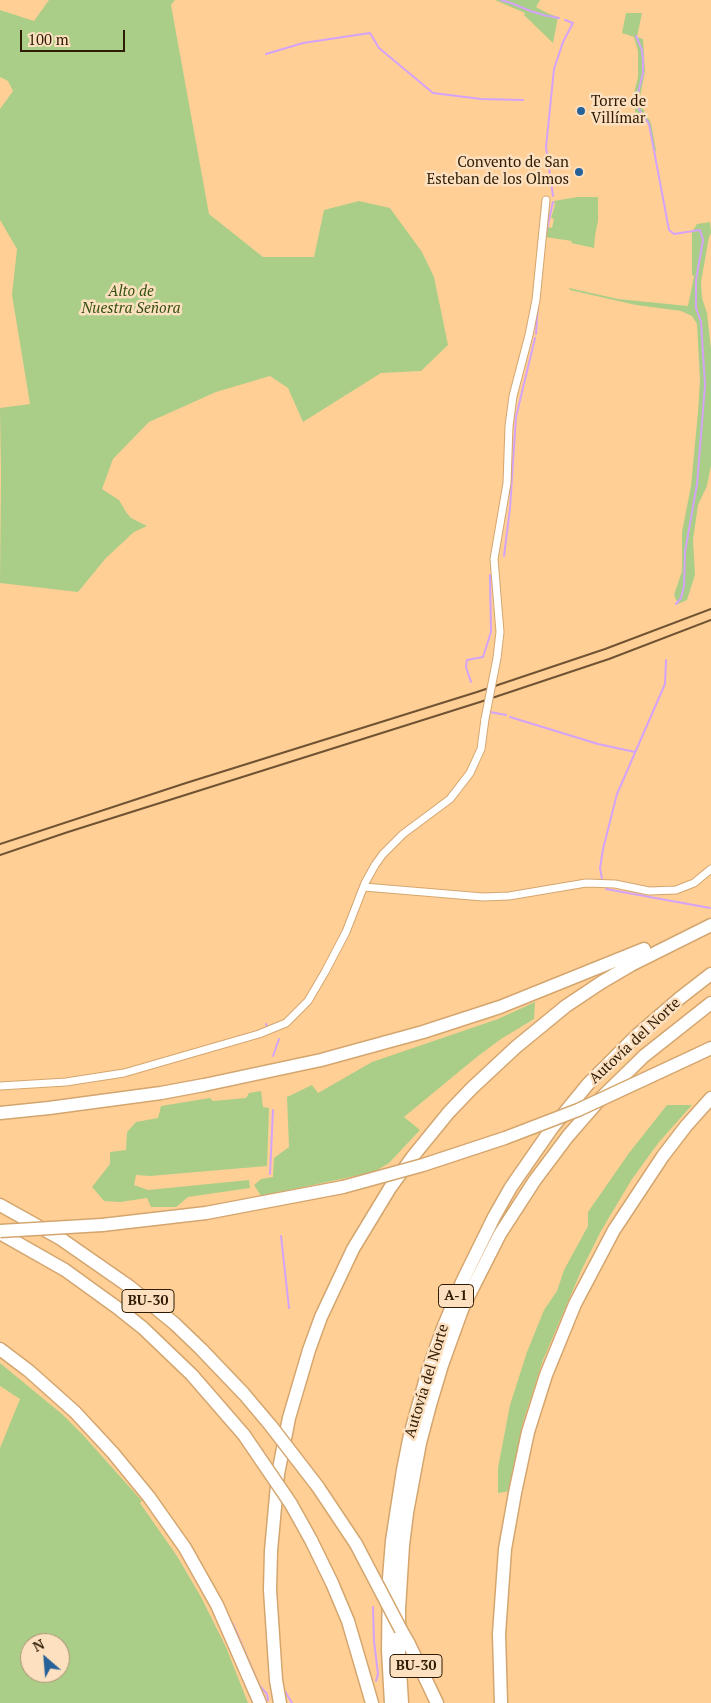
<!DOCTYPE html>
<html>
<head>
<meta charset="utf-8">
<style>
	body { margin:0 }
	#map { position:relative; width:711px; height:1703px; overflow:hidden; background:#ffcf96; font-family:"PT Serif",serif }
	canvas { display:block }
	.north { position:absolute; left:20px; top:1633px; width:50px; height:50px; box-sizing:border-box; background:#fde0bf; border:1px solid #aa9174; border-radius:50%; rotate:333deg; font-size:14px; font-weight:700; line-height:20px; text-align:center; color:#2d1b04 }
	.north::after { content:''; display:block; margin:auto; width:18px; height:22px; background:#276199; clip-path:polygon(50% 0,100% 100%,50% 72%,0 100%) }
	.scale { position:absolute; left:20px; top:30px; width:105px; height:22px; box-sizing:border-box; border:2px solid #2d1b04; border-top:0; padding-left:6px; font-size:15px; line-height:18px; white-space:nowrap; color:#2d1b04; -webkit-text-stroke:4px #fde0bf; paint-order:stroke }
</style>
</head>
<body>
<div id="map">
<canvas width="711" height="1703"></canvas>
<div class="north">N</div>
<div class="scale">100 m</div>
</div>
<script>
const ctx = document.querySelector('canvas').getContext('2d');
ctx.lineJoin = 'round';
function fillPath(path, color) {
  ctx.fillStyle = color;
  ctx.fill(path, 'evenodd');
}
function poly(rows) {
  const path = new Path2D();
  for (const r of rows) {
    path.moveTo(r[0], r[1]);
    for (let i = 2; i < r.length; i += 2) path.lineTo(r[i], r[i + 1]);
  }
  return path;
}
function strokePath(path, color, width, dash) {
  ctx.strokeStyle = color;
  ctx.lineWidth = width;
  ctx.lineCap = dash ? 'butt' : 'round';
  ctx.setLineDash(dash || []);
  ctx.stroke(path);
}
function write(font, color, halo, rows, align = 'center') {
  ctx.font = font + ' "PT Serif",serif';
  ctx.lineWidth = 5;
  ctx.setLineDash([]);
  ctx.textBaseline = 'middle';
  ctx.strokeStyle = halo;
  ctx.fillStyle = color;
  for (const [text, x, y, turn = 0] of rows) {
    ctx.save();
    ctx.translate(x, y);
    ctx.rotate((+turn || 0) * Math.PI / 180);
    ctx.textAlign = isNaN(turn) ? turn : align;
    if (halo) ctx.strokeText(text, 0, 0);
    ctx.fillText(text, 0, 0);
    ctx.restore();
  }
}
fillPath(poly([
	[49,0,175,0,171,5,209,214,263,257,314,257,324,210,359,201,390,208,422,252,434,277,448,345,421,371,381,373,303,422,288,388,270,376,216,392,149,422,113,459,102,489,119,500,126,512,131,518,147,526,134,532,106,558,78,592,0,583,1,475,0,408,30,404,12,295,17,249,0,220,0,109,13,91,8,81,0,77,0,10,34,21],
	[495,0,540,0,536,7,547,13,558,17,553,43,524,15,525,13],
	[626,13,642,13,637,37,643,39,645,71,639,102,651,123,656,151,654,151,649,124,646,120,634,124,636,117,633,97,638,77,638,51,634,37,622,33],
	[577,197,598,197,598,221,595,236,594,248,571,243,572,241,545,237,548,227,552,228,554,219,551,218,555,205,554,201],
	[710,222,711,233,709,237,701,282,702,298,707,313,711,349,711,465,707,486,698,505,693,540,695,575,687,600,678,604,674,595,682,571,682,532,691,486,698,412,700,380,697,324,692,316,681,311,636,305,570,290,569,288,618,299,688,306,694,276,692,275,692,232,697,224],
	[535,1002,534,1019,501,1039,478,1056,404,1117,420,1130,389,1163,374,1172,261,1196,254,1185,261,1179,273,1177,274,1158,289,1147,287,1097,312,1085,318,1093,372,1062,498,1019],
	[261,1091,263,1107,269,1108,267,1166,150,1176,136,1175,134,1185,148,1190,249,1180,250,1188,188,1197,176,1207,151,1207,147,1198,120,1202,104,1201,92,1187,110,1164,110,1152,126,1150,127,1132,136,1122,158,1118,161,1106,210,1098,213,1101,246,1098,249,1093],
	[667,1105,692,1105,659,1142,632,1179,601,1231,582,1269,543,1360,523,1422,510,1491,498,1493,498,1468,510,1405,527,1352,544,1310,557,1291,564,1270,588,1226,588,1212,629,1153],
	[0,1363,62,1414,83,1435,142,1501,140,1503,177,1556,201,1597,226,1647,248,1703,0,1703,0,1448,20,1399,0,1386],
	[30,1643,60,1643,60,1673,30,1673]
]), '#aace87');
strokePath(poly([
	[501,0,511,3],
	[511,3,533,12],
	[534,12,547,16],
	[549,16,559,18],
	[636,36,642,50,643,61,643,73,637,97,638,105,640,111,649,124,669,230,674,234,700,230,703,240,696,280,696,308,701,322,705,385,697,484,685,552,684,586,681,598,676,604],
	[266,54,303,43,370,33,379,48,433,93,481,99,523,100],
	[553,196,546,147,554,69,563,42,573,23,565,20],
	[546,233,553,202],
	[536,334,538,305],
	[504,556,510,508,516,417,535,338],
	[471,682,466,667,467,660,483,657,491,632,490,575],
	[490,712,506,715],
	[510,717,598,744,635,752],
	[602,879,600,868,603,849,617,794,665,684,666,660],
	[606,889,710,908],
	[266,1024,267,1026],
	[273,1056,279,1039],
	[270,1174,273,1110],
	[281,1236,289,1308],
	[373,1607,374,1641,378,1674,376,1681],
	[233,1624,259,1685,267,1694,268,1700],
	[283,1688,292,1703]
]), '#d4a3f8', 2);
const minor = poly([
	[497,658,500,632,494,559,507,483,509,426,513,396,529,335,536,300,546,200],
	[364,887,483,897,509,896,586,883,615,884,649,891,676,890,694,883,711,869],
	[0,1086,66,1082,124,1073,259,1034,286,1023,308,1001,325,972,346,932,365,883,375,865,383,854,403,834,450,799,470,773,481,749,485,719]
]);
const motorway = poly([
	[692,1057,711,1048],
	[0,1113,49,1108,161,1093,204,1085,321,1060,423,1032,500,1007,644,949],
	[0,1205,61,1239,130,1287,175,1324,201,1349,244,1394,271,1426],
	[102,1225,206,1213,343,1187],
	[0,1233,65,1270,119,1309,143,1328,192,1375,244,1435],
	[0,1349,29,1371,75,1412,113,1453,149,1497,185,1548,217,1605,260,1703],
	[318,1487,356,1544],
	[311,1540,332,1583,348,1621,372,1703],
	[401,1630,409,1644,437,1703],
	[280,1703,276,1680,270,1590,271,1551,278,1474,289,1418,309,1350,321,1317,353,1249,390,1188,414,1155,449,1112,472,1088,516,1047,566,1006,602,982,631,965,711,925],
	[391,1703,388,1650,389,1578,392,1541,403,1470,410,1435,429,1367,443,1328,462,1282,494,1217,511,1187,552,1128,588,1084,636,1036,680,998,711,974],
	[402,1703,399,1652,399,1609,403,1545,407,1513,420,1443,430,1405,442,1365,463,1307,500,1234,535,1180,568,1136,602,1097,644,1056,711,1003],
	[501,1703,499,1634,505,1549,515,1493,528,1432,546,1375,575,1304,614,1230,663,1156,686,1126,711,1098]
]);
strokePath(minor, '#d4a66f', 9);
strokePath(motorway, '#d4a66f', 15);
strokePath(minor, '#fff', 7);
strokePath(motorway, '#fff', 12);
strokePath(poly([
	[0,844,186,783,477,692,605,649,711,609],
	[0,855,68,832,480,702,609,659,711,620]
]), '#6f5332', 2);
const minorBridge = poly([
	[485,719,497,658]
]);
const motorwayBridge = poly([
	[343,1187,423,1165,505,1138,578,1110,692,1057],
	[0,1231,102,1225],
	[271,1426,318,1487],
	[244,1435,291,1504,311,1540],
	[356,1544,401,1630]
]);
strokePath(minorBridge, '#d4a66f', 9, []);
strokePath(motorwayBridge, '#d4a66f', 15, []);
strokePath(minorBridge, '#fff', 7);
strokePath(motorwayBridge, '#fff', 12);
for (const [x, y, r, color] of [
	[581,111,5,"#276199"],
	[579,172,5,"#276199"]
]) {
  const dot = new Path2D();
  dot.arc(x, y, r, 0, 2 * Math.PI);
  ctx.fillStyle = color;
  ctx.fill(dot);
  strokePath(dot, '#fde0bf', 2);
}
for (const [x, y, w] of [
	[456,1296,35],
	[148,1301,52],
	[416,1666,52]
]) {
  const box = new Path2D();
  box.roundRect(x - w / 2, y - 11.5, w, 23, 4);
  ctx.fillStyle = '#fde0bf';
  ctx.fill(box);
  strokePath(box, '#2d1b04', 1);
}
write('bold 14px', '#2d1b04', null, [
	["A-1",456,1296],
	["BU-30",148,1301],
	["BU-30",416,1666]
]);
write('15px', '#2d1b04', '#fde0bf', [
	["Torre de",591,102],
	["Villímar",591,119],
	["Convento de San",569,163,"right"],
	["Esteban de los Olmos",569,180,"right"]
], 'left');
write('italic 15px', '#345010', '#fde0bf', [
	["Alto de",131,292],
	["Nuestra Señora",131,309]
]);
write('15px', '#2d1b04', '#fde0bf', [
	["Autovía del Norte",635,1041,-43],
	["Autovía del Norte",427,1381,-73]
]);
</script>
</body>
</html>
